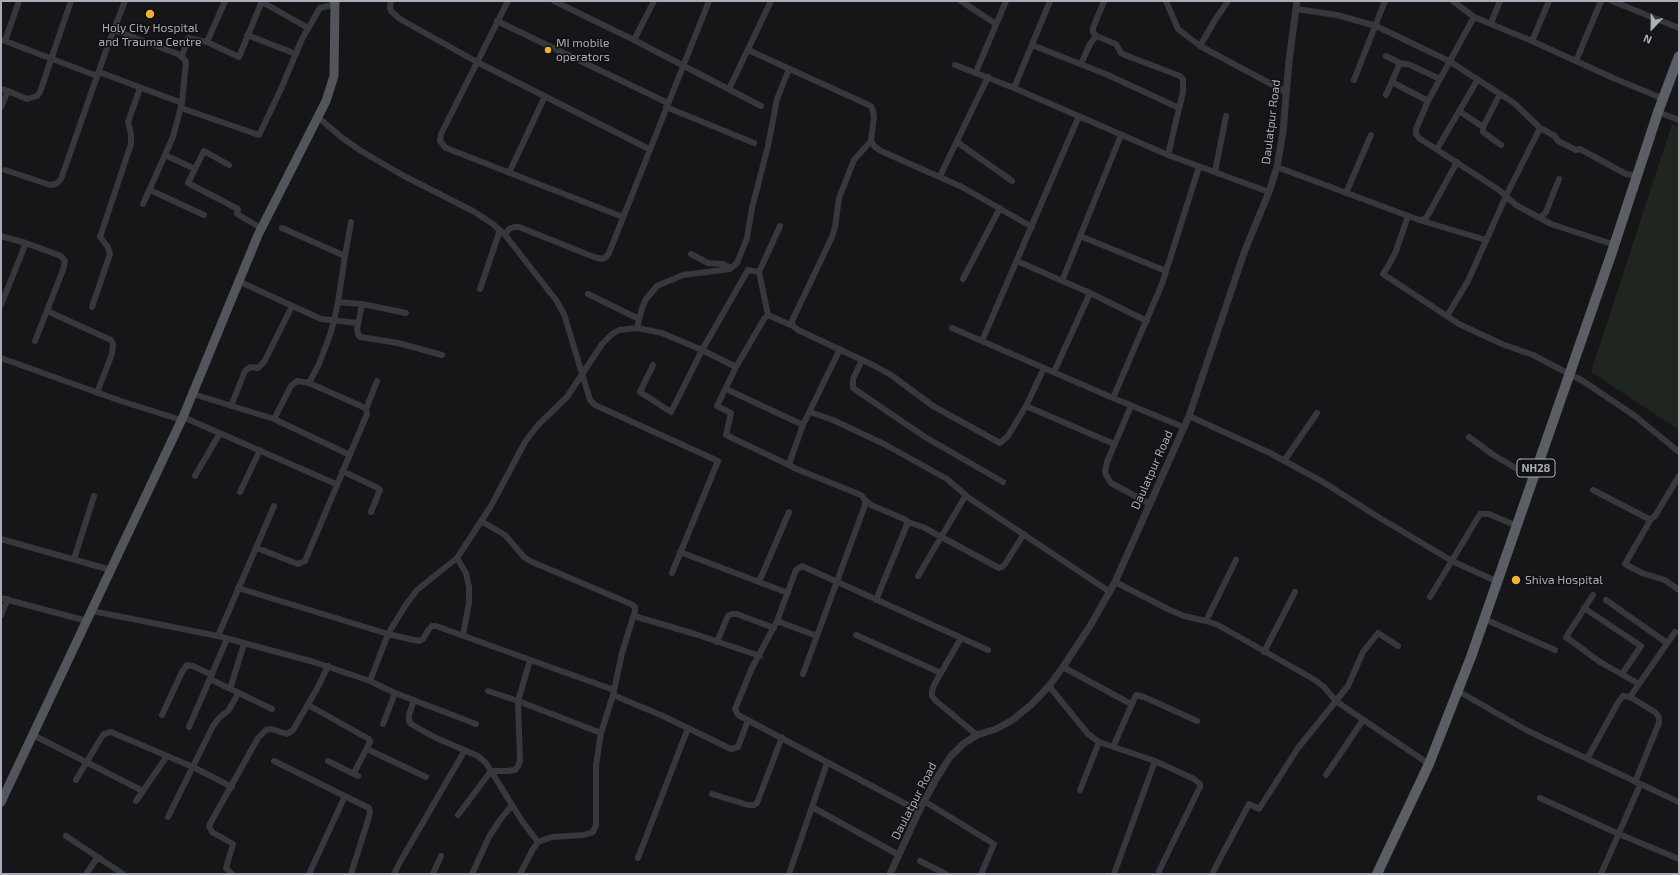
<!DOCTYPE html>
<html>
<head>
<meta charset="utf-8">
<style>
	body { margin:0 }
	#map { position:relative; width:1680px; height:875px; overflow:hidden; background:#161618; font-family:"Exo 2",sans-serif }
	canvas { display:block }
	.frame { position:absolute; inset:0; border:2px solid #a8adb8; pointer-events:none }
	.north { position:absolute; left:1632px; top:8px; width:40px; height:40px; -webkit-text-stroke:3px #111113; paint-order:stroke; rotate:202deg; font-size:11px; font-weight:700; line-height:16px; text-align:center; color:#a8adb8 }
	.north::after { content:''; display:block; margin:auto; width:14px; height:18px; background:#a8adb8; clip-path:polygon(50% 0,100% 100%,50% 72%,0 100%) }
</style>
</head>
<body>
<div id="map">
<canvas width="1680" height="875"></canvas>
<div class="frame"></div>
<div class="north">N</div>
</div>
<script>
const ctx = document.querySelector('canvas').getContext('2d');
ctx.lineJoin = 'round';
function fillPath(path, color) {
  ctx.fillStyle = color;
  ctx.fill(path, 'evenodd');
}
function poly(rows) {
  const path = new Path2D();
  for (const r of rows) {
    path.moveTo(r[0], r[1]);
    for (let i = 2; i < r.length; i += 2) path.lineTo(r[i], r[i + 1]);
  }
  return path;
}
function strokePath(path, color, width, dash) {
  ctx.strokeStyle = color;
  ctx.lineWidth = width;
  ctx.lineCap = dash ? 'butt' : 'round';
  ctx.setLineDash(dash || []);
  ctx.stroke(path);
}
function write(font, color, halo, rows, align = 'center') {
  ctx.font = font + ' "Exo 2",sans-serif';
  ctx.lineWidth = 3;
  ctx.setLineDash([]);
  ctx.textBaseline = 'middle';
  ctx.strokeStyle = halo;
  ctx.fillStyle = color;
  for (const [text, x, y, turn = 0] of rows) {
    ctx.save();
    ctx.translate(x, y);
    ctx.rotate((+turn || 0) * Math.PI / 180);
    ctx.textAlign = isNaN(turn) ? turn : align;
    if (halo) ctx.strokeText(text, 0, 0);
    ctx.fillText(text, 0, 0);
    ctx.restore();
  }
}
fillPath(poly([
	[1672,124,1679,127,1679,430,1591,372]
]), '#1e261f');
strokePath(poly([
	[391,1,390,8,391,11,400,19,477,62,649,149],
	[508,1,441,134,440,141,446,148,623,217],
	[554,1,634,40,761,106],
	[961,1,996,24],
	[1104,1,1093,28,1093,32,1096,36,1116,44,1121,53,1125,55,1180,76,1183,79,1183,92,1168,155],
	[1166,1,1178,29,1200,46,1286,92],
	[1453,1,1474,17,1532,41,1613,78,1664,99],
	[1612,1,1679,28],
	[262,2,308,28],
	[1296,9,1337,15,1376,26,1449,61,1514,103,1540,128,1506,196,1468,281,1447,316],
	[1474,17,1428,101,1416,129,1416,134,1419,138,1499,190,1516,205,1540,218,1546,212,1559,179],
	[497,21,668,103],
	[1491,23,1500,1],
	[114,30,178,54,184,59,186,62,182,103,173,137,143,204],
	[247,35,296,54],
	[2,40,5,41,19,1],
	[634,40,654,1],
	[5,41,97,76],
	[1532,41,1549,1],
	[207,42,225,1],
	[1032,45,1108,75,1179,108],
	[1200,46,1215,20,1228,1],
	[748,50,871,106,873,111,874,117,871,141,874,146,881,151,962,187,1032,227],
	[182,56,188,38,207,42,239,57,262,1],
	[1386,56,1400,63],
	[1576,61,1601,1],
	[1081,64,1090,44,1096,36],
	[955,65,1014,88,1168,155,1269,192],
	[99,72,182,103],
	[976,72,1006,1],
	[1354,80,1385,1],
	[1392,82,1428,101],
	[1014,88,1050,1],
	[1,89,8,91,1,107],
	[729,89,771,1],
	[8,91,27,99,37,96,40,92,71,1],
	[1386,95,1400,63,1410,65,1440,79],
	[666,107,754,143],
	[181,108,259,135,281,89,302,39,320,8,335,4],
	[1459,111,1483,127,1483,132,1501,145],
	[1658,112,1679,120],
	[318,117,341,137,361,151,404,176,473,211,493,224,505,235,556,300,564,314,590,400,595,405,718,461,672,573],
	[1483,127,1500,94],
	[1540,128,1555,136,1558,141,1576,150,1580,149,1626,174,1637,176],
	[871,141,854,160,839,198,835,227,832,237,792,321,793,326,798,330,875,366,891,375,933,406,1000,443,1008,436,1026,406,1044,368],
	[957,142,1012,181],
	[1437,149,1478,79],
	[165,155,195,169,188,183,238,209,237,214,261,228],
	[1277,167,1419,220,1425,219,1428,215,1457,162],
	[195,169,204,151,229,165],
	[5,170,50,185,56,184,61,179,108,45,125,1],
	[1215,172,1226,116],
	[509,173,545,96],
	[940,176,988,77],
	[150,190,204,215],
	[1346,193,1371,135],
	[1408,216,1396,251,1390,263,1383,274,1459,324,1502,344,1533,355,1583,381,1635,416,1679,452],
	[1540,218,1551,224,1615,245],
	[1419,220,1486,240],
	[282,228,345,256,338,302,334,321,330,335,319,364,309,383,297,381,291,386,274,419,350,455],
	[505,235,509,229,514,227,519,227,594,257,602,259,606,257,609,253,709,1],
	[1,236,26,243,1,305],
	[1080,236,1166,271],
	[26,243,61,256,65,261,63,270,35,341],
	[691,254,708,263,723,264,731,268],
	[345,256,351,222],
	[1017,261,1090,293,1147,321],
	[963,279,1000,208],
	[238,281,321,319,358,323],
	[1062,281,1121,135],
	[480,289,500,230],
	[588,294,639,319],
	[338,302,362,304,406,313],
	[362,304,357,329,358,334,360,337,398,343,442,355],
	[92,307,110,254,108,247,100,237,131,144,131,134,128,122,140,88],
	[47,311,111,340,113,344,112,354,97,393],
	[768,315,759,272,780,226],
	[637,328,642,308,646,299,657,286,683,275,730,269,737,263,747,238,752,208,768,146,777,99,789,69],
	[952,328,1113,398,1183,427],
	[982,341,1079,116],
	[1,358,121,401,181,420],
	[862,360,853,379,853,388,925,437,1003,482],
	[653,365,640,392,671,412,702,350,748,270,759,272],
	[736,367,717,406,731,413,726,435,791,466],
	[1054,372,1090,293],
	[726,389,803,425],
	[193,394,274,419],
	[1113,398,1162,284,1199,167],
	[231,406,245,371,250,367,258,368,264,362,292,306],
	[1026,406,1114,444],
	[1131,406,1107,462,1105,471,1106,475,1111,483,1150,504],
	[366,409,377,381],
	[810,412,833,420,886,445,947,479,969,498,1110,592],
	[1189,416,1270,453,1323,482,1375,515,1452,561,1498,582],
	[183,417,336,484],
	[1469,437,1492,454,1532,478],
	[1284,461,1317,413],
	[342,471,378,488,380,490,371,512],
	[195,476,220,433],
	[1593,490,1647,518,1651,519,1655,516,1679,476],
	[240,492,260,450],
	[865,500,871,505,904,519,908,522,923,527,999,568,1002,567,1005,564,1024,534],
	[1651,519,1625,564,1642,573,1665,580,1679,590],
	[481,521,505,535,524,557,530,561,631,604,635,607,635,611,622,653,613,695,601,733,596,765,596,825,593,832,584,835,552,837,538,842,533,849,520,874],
	[1,539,111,570],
	[257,548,298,564,305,561,367,414,366,409,361,406,309,383],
	[680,552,788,593],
	[457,558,466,573,469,587,469,603,463,635],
	[74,559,94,496],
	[918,576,966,495],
	[759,582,789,512],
	[1115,582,1170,610,1184,616,1206,621,1218,625,1315,680,1324,687,1336,701,1343,706,1429,764],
	[238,588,388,634,414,640,419,641,423,639,429,629,432,626,436,626,614,690],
	[1593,595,1566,637,1600,662,1639,684],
	[1430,597,1480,514,1489,514,1517,526],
	[1,598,87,621],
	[876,600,908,522],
	[1606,600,1667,643],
	[1584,608,1641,646,1622,674],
	[92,611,218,636,314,662,370,681,395,693,476,724],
	[1,615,8,599],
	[634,616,695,634,760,656],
	[1484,619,1555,650],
	[777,621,817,636],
	[1206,621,1236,560],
	[856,635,941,673],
	[218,636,274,506],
	[961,638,934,685,932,691,932,696,936,701,977,735],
	[717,642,727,618,729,615,732,614,737,614,774,628],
	[1264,652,1295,592],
	[1063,667,1131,704],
	[803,674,865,505,865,500,861,495,794,468,790,465,790,461,803,425,840,349],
	[210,679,272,709],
	[370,681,388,634,405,606,417,590,457,558,491,506,525,442,538,425,567,397,602,344,612,334,619,330,637,328,662,333,702,350,736,367,764,319,768,315,793,326],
	[1049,686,1088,734,1099,742,1155,761,1194,779,1200,784,1200,787,1159,871],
	[230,689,244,644],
	[488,691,518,701,601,733],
	[1458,691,1526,730,1679,802],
	[613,695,663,716,731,749,738,747,748,720],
	[1630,697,1675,632],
	[414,700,409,715,409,721,411,724,434,737,478,756,486,763,522,821,538,842],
	[308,705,369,739,370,742,354,773],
	[162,715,182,672,187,665,193,666,212,675],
	[383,724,395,693],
	[189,727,227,639],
	[33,735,143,791],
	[1113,747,1136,695,1144,697,1197,721],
	[367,749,426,777],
	[1587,759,1619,701,1623,696,1630,697,1655,712,1659,717,1659,723,1635,782],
	[274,761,369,808,370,812,368,820,351,874],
	[328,761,358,776],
	[1326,775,1363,720],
	[76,780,101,738,104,734,111,732,193,767,232,787],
	[1080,790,1099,742],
	[712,794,748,805,754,805,757,803,782,737],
	[1540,798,1619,834,1679,859],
	[136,801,167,756],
	[924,801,994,844,981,874],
	[812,807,899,855],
	[919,811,738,715,735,709,752,668,777,621,796,570,802,566,988,650],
	[458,815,491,771,507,771,515,770,518,766,520,761,518,701,530,660],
	[168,817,213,726,219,718,228,711,238,694],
	[66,836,123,874],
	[638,858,688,728],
	[920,861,946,874],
	[86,874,98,857],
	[232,874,226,868,233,844,212,832,209,826,211,822,258,738,266,730,271,729,287,734,293,730,318,687,328,666],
	[309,874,345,796],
	[394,874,400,862,465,750],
	[433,874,441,856],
	[472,874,489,837,500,820,512,805],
	[789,874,827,763],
	[1114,874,1155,761],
	[1212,874,1249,804,1259,809,1298,748,1348,686,1363,652,1378,633,1398,646],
	[1601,874,1640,785]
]), '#37383d', 6);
strokePath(poly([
	[890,874,919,811,935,781,950,757,963,744,977,735,996,729,1011,721,1031,705,1049,686,1063,667,1090,626,1115,582,1189,416,1245,250,1269,192,1277,167,1283,132,1289,61,1297,1]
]), '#37383d', 7);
strokePath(poly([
	[1,802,183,417,258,235,326,101,334,76,335,1]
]), '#53555c', 9);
strokePath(poly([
	[1377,874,1429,764,1471,657,1611,255,1658,112,1679,56]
]), '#5b5e65', 10);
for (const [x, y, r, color] of [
	[150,14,5,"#f2b134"],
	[548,50,4,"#f2b134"],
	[1516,580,5,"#f2b134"]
]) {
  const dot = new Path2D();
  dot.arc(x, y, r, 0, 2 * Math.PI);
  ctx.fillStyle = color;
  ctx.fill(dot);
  strokePath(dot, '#111113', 1.5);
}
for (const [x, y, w] of [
	[1536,468,38]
]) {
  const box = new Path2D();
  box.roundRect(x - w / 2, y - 9, w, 18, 3);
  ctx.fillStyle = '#111113';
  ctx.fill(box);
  strokePath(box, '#a8adb8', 1);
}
write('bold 11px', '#a8adb8', null, [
	["NH28",1536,468]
]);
write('12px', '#a8adb8', '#111113', [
	["Holy City Hospital",150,28,"center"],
	["and Trauma Centre",150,42,"center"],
	["MI mobile",556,43],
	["operators",556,57],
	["Shiva Hospital",1525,580]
], 'left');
write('12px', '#a8adb8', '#111113', [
	["Daulatpur Road",1271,122,-83],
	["Daulatpur Road",1152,470,-66],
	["Daulatpur Road",914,801,-63]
]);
</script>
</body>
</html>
